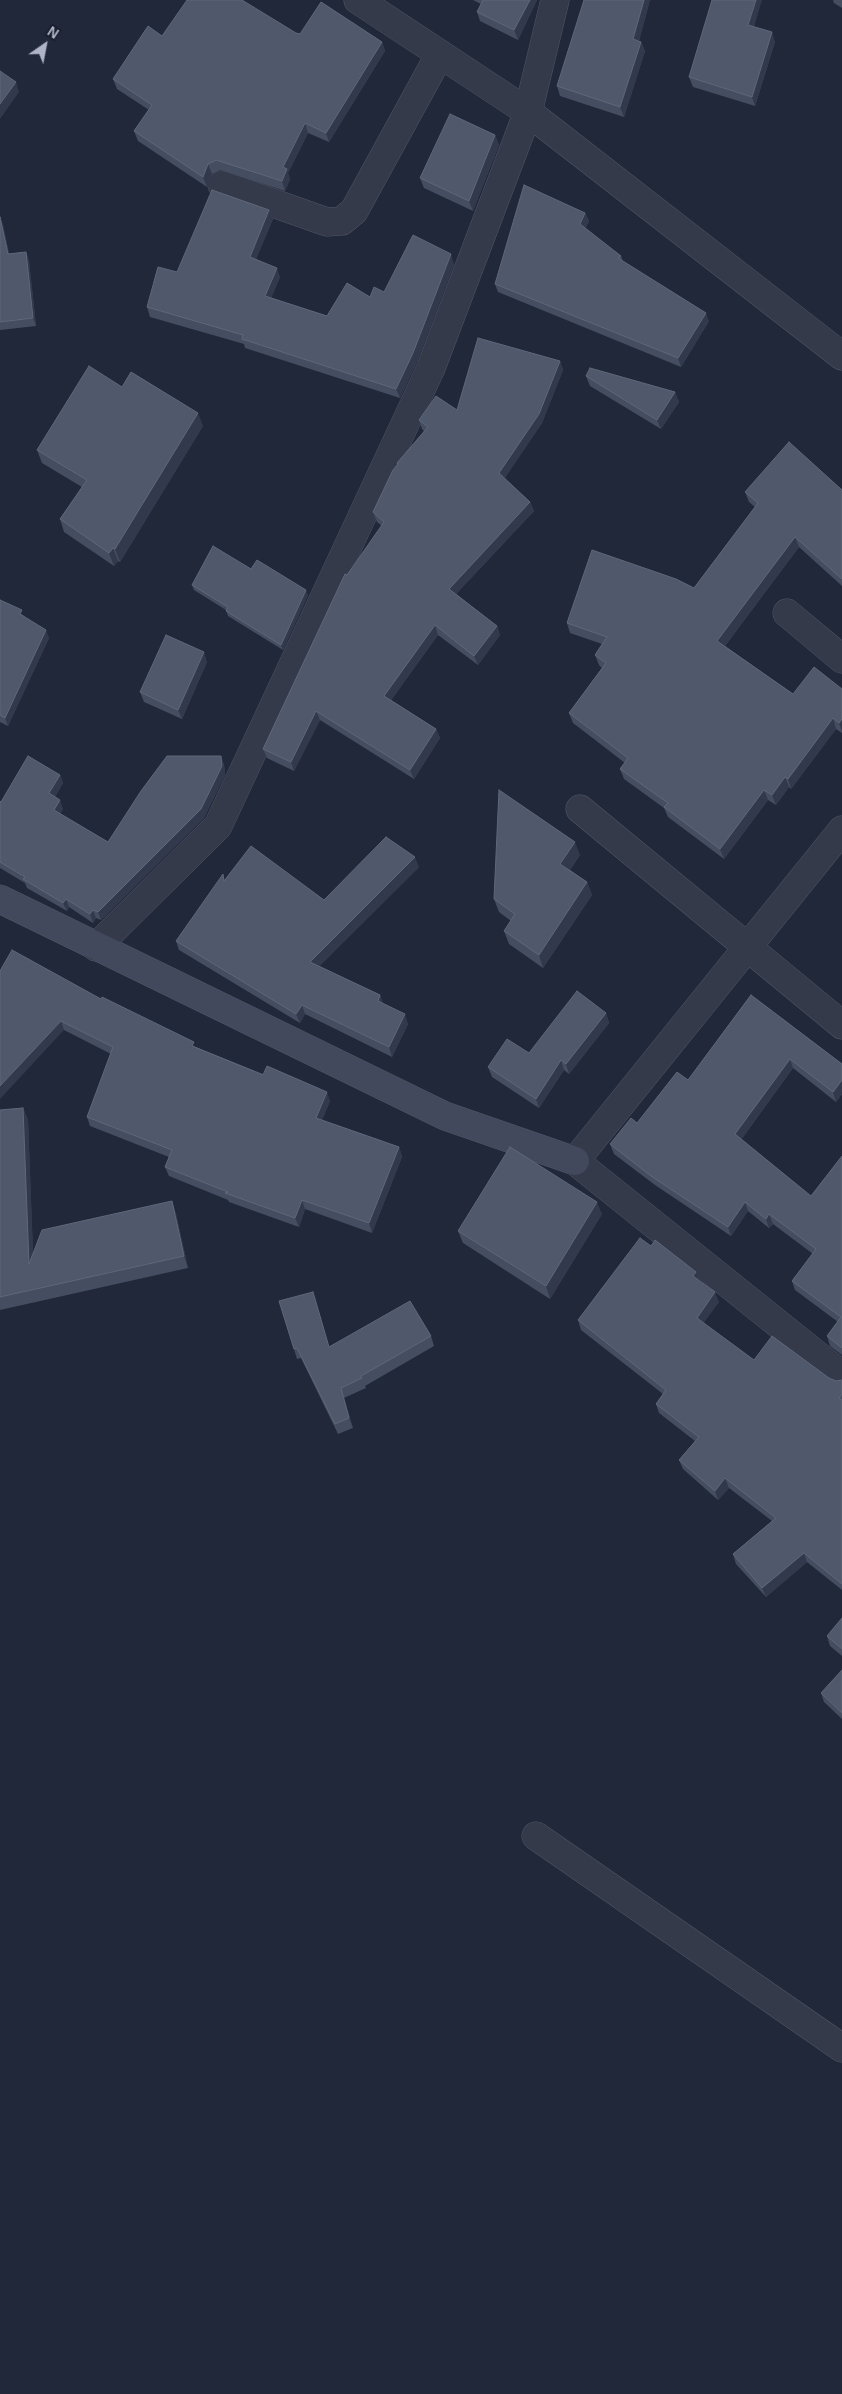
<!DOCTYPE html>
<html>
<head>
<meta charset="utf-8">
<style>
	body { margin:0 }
	#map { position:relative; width:842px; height:2394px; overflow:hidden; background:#212839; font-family:Helvetica,sans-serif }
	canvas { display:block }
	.north { position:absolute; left:20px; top:20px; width:50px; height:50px; -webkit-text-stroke:4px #1a1f2e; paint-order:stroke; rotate:33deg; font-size:14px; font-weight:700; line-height:20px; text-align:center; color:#afb5c6 }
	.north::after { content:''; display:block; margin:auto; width:18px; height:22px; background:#afb5c6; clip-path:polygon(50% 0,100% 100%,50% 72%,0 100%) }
</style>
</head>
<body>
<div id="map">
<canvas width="842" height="2394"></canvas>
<div class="north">N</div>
</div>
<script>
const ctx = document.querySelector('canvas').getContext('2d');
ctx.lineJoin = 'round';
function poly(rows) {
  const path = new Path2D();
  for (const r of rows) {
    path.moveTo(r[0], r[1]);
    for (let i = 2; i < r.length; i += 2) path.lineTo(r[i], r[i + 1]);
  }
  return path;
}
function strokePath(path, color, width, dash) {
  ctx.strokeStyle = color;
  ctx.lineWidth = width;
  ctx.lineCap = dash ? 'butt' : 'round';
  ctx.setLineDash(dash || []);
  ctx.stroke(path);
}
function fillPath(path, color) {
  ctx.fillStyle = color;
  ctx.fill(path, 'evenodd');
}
const street = poly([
	[358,0,528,112,842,356],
	[222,185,327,222,342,221,354,211,440,54],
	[787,613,842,659],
	[580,809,842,1025],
	[842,830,575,1161,842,1375],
	[96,947,218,826,431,368,528,112,555,0],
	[536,1836,842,2048]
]);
const secondary = poly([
	[0,899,445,1116,575,1161]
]);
strokePath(street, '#4f5564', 29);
strokePath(secondary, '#4f5564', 29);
strokePath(street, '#353a4a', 28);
strokePath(secondary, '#43495d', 28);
fillPath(poly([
	[473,0,537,0,518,40,480,21,477,12,481,4],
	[584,0,650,0,639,41,641,42,645,51,624,117,560,96,557,86],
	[833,0,842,0,842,8,834,3],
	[754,27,775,42,755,106,693,87,689,77],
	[296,33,382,42,385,51,329,142,308,133,288,173,290,179,285,191,220,170,212,174,207,187,138,141,134,131,149,110,117,89,113,79,162,36],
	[495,135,499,145,473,211,424,188,420,178],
	[269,210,273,219,256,259,280,277,271,298,327,316,370,297,454,264,417,362,400,398,245,348,244,344,150,317,147,307,177,272],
	[585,213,589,221,585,229,621,256,623,261,709,321,681,367,498,292,495,284],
	[0,217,3,225,9,254,26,252,29,261,36,326,0,330],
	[560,361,563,370,542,423,504,479,530,502,534,511,456,594,497,626,500,635,478,665,438,635,391,700,436,729,440,738,414,779,320,720,294,771,267,758,263,749,347,575,382,526,377,522,373,512,397,465,397,463,424,431,422,429,419,420,457,410],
	[586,376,675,392,679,402,661,429,590,386],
	[122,387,203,426,120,562,118,561,114,566,64,532,60,519,82,487,42,463,37,450],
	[842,490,842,586,799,547,725,646,793,694,842,689,842,733,836,729,791,789,789,787,776,805,768,800,724,859,668,817,664,808,624,779,620,769,625,763,573,723,569,713,602,668,599,665,595,655,602,644,570,633,567,623,694,588,755,507,749,502,745,492],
	[251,569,308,595,283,650,228,616,226,610,194,590,192,585],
	[0,600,24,616,49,638,8,726,0,722],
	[207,662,182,719,144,702,140,692],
	[224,764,225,775,204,818,101,920,96,918,93,923,69,907,67,911,27,888,25,883,0,868,0,801,1,802,60,775,63,783,55,797,63,809,60,814,108,842],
	[580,855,570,870,587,882,592,895,543,968,509,944,504,931,511,921,499,912,494,899],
	[419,867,319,966,380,995,383,1004,408,1024,392,1057,305,1014,300,1023,179,950,176,941,225,879,324,900],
	[0,971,101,999,196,1047,330,1101,322,1120,399,1147,402,1157,372,1233,305,1209,299,1227,229,1202,228,1200,169,1176,165,1167,169,1157,90,1126,87,1117,111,1054,64,1030],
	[751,995,842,1064,842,1094,836,1102,793,1068,741,1140,811,1196,842,1156,842,1355,830,1346,827,1336,838,1322,795,1290,792,1281,813,1254,773,1224,769,1228,748,1211,731,1236,655,1185,614,1154,610,1144,637,1123,688,1080],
	[606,1013,609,1023,569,1074,564,1070,539,1108,492,1077,488,1067,529,1053],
	[23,1108,28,1120,33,1255,172,1201,176,1214,188,1268,0,1310,0,1110],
	[602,1214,550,1299,463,1243,458,1231],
	[699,1281,719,1302,703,1323,754,1360,829,1378,836,1381,842,1380,842,1590,807,1562,766,1597,736,1564,733,1554,772,1521,729,1488,718,1500,683,1469,679,1460,695,1441,659,1413,656,1404,663,1394,581,1330,578,1320],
	[313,1292,329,1347,431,1336,434,1346,365,1386,366,1388,344,1398,353,1428,338,1434,301,1358,297,1359,294,1349],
	[842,1618,842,1656,830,1646,827,1636],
	[842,1670,842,1719,824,1702,821,1693]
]), '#454d61');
fillPath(poly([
	[530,0,537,0,518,40,514,30],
	[644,0,650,0,637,48,633,39],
	[756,0,762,0,752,34,748,25],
	[772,32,775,42,755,106,752,97],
	[382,42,385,51,329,142,326,133],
	[641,42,645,51,624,117,620,107],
	[16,82,19,92,0,119,0,104],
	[305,123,308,133,288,173,290,179,285,191,282,181,283,167],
	[495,135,499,145,473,211,469,201],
	[208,164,212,174,207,187,203,177],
	[269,210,273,219,253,266,250,257],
	[585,213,589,221,583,233,580,224],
	[0,217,3,225,11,262,8,254],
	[26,252,29,261,36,326,33,318],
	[451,254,454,264,417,362,400,398,396,389],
	[277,268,280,277,268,305,265,296],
	[706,313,709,321,681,367,678,358],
	[560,361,563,370,542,423,502,482,499,473],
	[675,392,679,402,661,429,657,420],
	[198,413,203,426,120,562,115,549],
	[530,502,534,511,452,598,449,589],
	[795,537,799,547,721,651,717,641],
	[113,548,118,561,114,566,109,553],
	[306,590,308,595,283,650,281,645],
	[435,625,438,635,388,705,384,696],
	[497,626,500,635,478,665,474,656],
	[46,630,49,638,8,726,5,718],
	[204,652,207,662,182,719,178,710],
	[316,711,320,720,294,771,291,762],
	[833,718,836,729,791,789,788,779],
	[842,719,842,732,839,723],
	[436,729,440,738,414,779,410,770],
	[221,756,224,764,225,775,204,818,101,920,98,912],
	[60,775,63,783,52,802,49,793],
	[785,777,789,787,776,805,772,795],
	[764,790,768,800,724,859,720,849],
	[60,800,63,809,57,819,54,810],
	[575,842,580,855,565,877,560,864],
	[415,857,419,867,314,972,310,962],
	[587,882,592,895,543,968,539,955],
	[66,899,69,907,67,911,63,903],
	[93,910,96,918,93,923,90,914],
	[380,995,383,1005,378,1001],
	[302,1005,305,1014,300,1023,296,1014],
	[606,1013,609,1023,569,1074,566,1064],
	[405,1014,408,1024,392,1057,389,1047],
	[61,1021,64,1030,0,1099,0,1086],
	[790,1059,793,1068,738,1144,735,1134],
	[561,1060,564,1070,539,1108,536,1099],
	[842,1080,842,1094,836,1102,833,1092],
	[327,1092,330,1101,319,1127,316,1118],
	[23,1108,28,1120,34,1277,29,1264],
	[399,1147,402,1157,372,1233,369,1223],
	[302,1200,305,1209,299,1227,295,1218],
	[172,1201,176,1214,188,1268,184,1256],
	[597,1202,602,1214,550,1299,546,1286],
	[745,1202,748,1211,731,1236,728,1227],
	[769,1214,773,1224,769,1228,766,1219],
	[696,1272,700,1281,693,1276],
	[715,1292,719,1302,700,1328,697,1318],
	[341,1388,353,1428,349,1418],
	[725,1478,729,1488,718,1500,715,1491],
	[804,1553,807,1562,766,1597,762,1588]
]), '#32394c');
const building = poly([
	[187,0,242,0,296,33,300,34,321,2,382,42,326,133,305,123,283,167,287,169,282,181,216,160,208,164,203,177,134,131,152,105,113,79,148,26,162,36,187,0],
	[483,0,530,0,514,30,477,12,483,0],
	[584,0,644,0,633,39,641,42,620,107,557,86,584,0],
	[712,0,756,0,748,25,772,32,752,97,689,77,712,0],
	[0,71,16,82,0,104,0,71],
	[450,114,495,135,469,201,420,178,450,114],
	[524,185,585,213,580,224,621,256,618,258,706,313,678,358,495,284,524,185],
	[212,190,269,210,250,257,277,268,265,296,327,316,347,283,370,297,374,287,384,292,413,235,451,254,413,353,396,389,242,339,243,335,147,307,158,267,177,272,212,190],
	[0,217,8,254,26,252,33,318,0,322,0,217],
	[478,338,560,361,539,414,499,473,530,502,449,589,497,626,474,656,435,625,384,696,436,729,410,770,316,711,291,762,263,749,345,574,347,575,384,522,373,512,393,470,398,464,397,463,428,427,419,420,436,396,457,410,478,338],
	[89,366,122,387,131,372,198,413,115,549,113,548,109,553,60,519,87,480,37,450,89,366],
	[590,368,675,392,657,420,586,376,590,368],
	[789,442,842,490,842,579,795,537,717,641,793,694,814,667,842,689,842,719,839,723,833,718,788,779,785,777,772,795,764,790,720,849,664,807,668,803,620,769,628,758,569,713,606,663,595,655,607,637,567,623,592,550,676,579,694,588,758,503,745,492,789,442],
	[213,546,251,569,257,560,306,590,281,645,226,611,228,607,192,585,213,546],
	[0,600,22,610,20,614,46,630,5,718,0,715,0,600],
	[166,635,204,652,178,710,140,692,166,635],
	[28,756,60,775,49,793,60,800,54,810,108,842,141,791,167,756,221,756,222,766,201,809,98,912,93,910,90,914,66,899,63,903,23,879,25,877,0,862,0,801,1,802,28,756],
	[499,790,575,842,560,864,587,882,539,955,504,931,515,914,494,899,499,790],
	[386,837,415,857,310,962,380,995,378,1001,405,1014,389,1047,302,1005,296,1014,176,941,223,874,224,881,251,846,324,900,386,837],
	[12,950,101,999,102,997,194,1042,192,1046,263,1075,267,1066,327,1092,316,1118,399,1147,369,1223,302,1200,295,1218,225,1193,228,1192,165,1167,172,1150,87,1117,113,1047,61,1021,0,1086,0,971,12,950],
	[577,991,606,1013,566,1064,561,1060,536,1099,488,1067,507,1039,529,1053,577,991],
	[751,995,842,1064,842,1080,833,1092,790,1059,735,1134,811,1196,842,1156,842,1348,827,1336,841,1317,792,1281,816,1249,769,1214,766,1219,745,1202,728,1227,651,1176,610,1144,631,1118,637,1123,677,1072,688,1080,751,995],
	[23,1108,29,1264,42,1230,172,1201,184,1256,0,1297,0,1110,23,1108],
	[510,1147,597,1202,546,1286,458,1231,510,1147],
	[640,1238,651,1246,655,1240,696,1272,693,1276,715,1292,697,1318,754,1360,772,1336,829,1378,836,1381,842,1380,842,1394,839,1398,842,1400,842,1584,804,1553,762,1588,733,1554,776,1518,725,1478,715,1491,679,1460,699,1437,656,1404,666,1390,578,1320,640,1238],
	[313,1292,329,1347,410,1301,431,1336,361,1376,362,1378,341,1388,349,1418,335,1424,297,1348,294,1349,279,1301,313,1292],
	[842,1618,842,1649,827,1636,842,1618],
	[842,1670,842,1713,821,1693,842,1670]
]);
fillPath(building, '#50586c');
strokePath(building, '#5f677a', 1);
</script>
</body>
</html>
